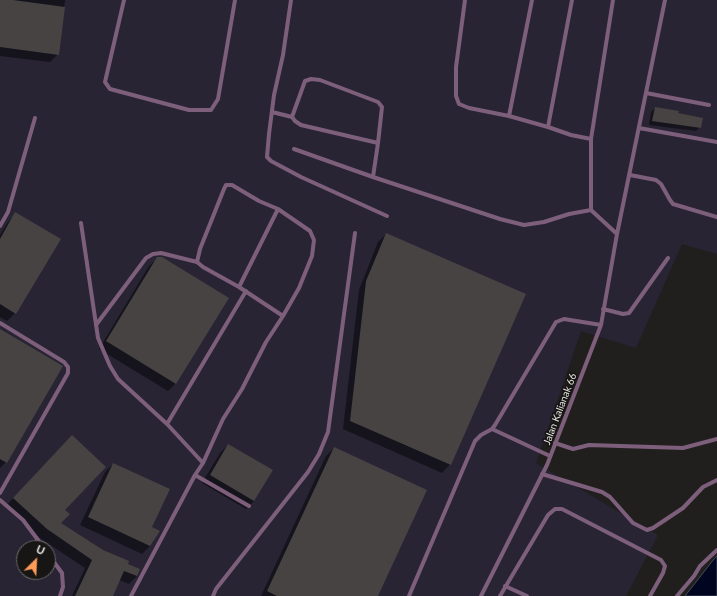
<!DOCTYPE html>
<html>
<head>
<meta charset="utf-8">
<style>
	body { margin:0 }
	#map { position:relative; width:717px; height:596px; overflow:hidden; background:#211f1d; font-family:Lato,sans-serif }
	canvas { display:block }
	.north { position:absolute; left:16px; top:540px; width:40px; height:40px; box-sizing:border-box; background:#171614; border:1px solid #6c6b69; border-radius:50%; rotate:24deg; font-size:11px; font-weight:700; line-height:16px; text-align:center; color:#ecebe9 }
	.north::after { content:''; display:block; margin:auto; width:14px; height:18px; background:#ff9b59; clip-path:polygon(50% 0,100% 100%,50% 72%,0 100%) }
</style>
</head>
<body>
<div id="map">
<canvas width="717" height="596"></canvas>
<div class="north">U</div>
</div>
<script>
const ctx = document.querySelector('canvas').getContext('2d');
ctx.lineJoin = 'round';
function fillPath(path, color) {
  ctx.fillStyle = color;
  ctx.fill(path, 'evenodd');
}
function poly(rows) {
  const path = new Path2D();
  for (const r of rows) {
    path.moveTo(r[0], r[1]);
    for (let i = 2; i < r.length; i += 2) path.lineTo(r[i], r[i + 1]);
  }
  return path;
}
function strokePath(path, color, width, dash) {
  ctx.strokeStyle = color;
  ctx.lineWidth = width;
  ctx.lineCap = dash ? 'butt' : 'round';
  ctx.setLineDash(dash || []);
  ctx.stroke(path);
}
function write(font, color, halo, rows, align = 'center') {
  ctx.font = font + ' Lato,sans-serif';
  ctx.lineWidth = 3.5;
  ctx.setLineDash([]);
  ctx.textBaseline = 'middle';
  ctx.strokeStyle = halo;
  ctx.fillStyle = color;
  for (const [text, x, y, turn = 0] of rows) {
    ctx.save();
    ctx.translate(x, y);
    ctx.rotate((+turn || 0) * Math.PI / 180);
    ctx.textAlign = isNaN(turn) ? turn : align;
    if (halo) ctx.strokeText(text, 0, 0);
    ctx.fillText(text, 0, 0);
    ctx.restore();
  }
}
fillPath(poly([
	[0,0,717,0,717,254,682,244,636,348,581,331,536,463,658,535,626,596,0,596],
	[24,548,48,548,48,572,24,572]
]), '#282434');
const water = poly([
	[717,556,717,596,685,596,714,559,717,556]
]);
fillPath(water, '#000520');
strokePath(water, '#474a5c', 1);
fillPath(poly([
	[0,0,65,0,58,54,50,62,0,56],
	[655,108,677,114,700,127,696,131,649,125,651,112],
	[16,214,15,313,7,321,0,317,0,235,8,222],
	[386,234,450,464,442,473,343,429,359,290,378,242],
	[158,258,176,383,168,391,99,349,149,266],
	[0,330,6,462,0,468],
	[64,444,64,510,60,523,103,551,127,564,137,576,129,584,119,580,112,596,72,596,85,568,40,538,6,506],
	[228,445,254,501,246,509,202,483,220,453],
	[334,448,377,596,261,596,326,456],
	[113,464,151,527,150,546,142,554,80,525,105,472]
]), '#0007');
fillPath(poly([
	[0,0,13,0,65,7,59,55,0,47],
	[655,107,679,111,678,113,703,118,701,128,652,121],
	[15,212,61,239,16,314,0,304,0,239],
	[386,233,526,294,451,465,350,421,366,281],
	[157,257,162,257,229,298,176,384,106,341],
	[0,329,63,366,7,463,0,459],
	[72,435,106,467,65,510,70,514,61,523,103,550,129,561,128,564,140,569,137,576,124,571,113,596,75,596,92,560,47,529,13,498],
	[228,444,273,470,254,501,210,475],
	[334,447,427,490,378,596,277,596,267,591],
	[113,463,170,489,152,527,160,531,150,546,88,517]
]), '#474343');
strokePath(poly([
	[124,0,105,82,110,89,189,110,211,110,218,99,235,0],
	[291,0,283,55,274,95,269,134,267,157,271,161,301,177,387,216],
	[465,0,456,67,456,96,459,104,469,108,509,116,548,127,571,135,591,139],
	[646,93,709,105],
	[272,112,292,117],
	[509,116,532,0],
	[548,127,572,0],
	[639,128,717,142],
	[378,143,301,125,295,121,292,117,305,81,311,79,320,80,378,102,382,107,378,143,373,177,500,219,524,225,544,222,569,214,591,210,617,234],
	[294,149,373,177],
	[630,175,656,180,661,184,670,200,673,204,717,217],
	[591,210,591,139,613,0],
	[81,223,98,338,110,366,118,379,167,424,203,463],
	[0,226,8,212,35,118],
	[197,262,200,249,224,189,226,185,232,185,259,201,278,209,239,287],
	[603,309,623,314,629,313,668,258],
	[0,323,64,362,68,367,68,373,0,493],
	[96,325,146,258,153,254,161,253,197,262,203,267,239,287,283,316],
	[167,424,246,291],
	[492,429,550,456],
	[555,443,573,449,589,445,683,448,717,439],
	[542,474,602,492,610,497,633,523,647,530,653,528,683,508,703,487,717,480],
	[195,475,249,506],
	[0,500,23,520,44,548],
	[48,554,62,573,63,587,60,596],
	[505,586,527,596],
	[131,596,195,475,203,463,223,419,242,389,266,342,283,316,299,288,312,256,314,240,310,231,278,209],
	[213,596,216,589,308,472,319,454,328,432,355,233],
	[409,596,475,441,481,435,492,429,495,425,556,322,564,319,601,325],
	[481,596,547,465,601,325,617,234,665,0],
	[500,596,548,515,555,509,562,509,661,560,665,566,663,573,650,596],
	[677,596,694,576,700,566,717,550]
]), '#7d5f7c', 4);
write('10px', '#ecebe9', '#171614', [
	["Jalan Kalianak 66",560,409,-69]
]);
</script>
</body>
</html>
